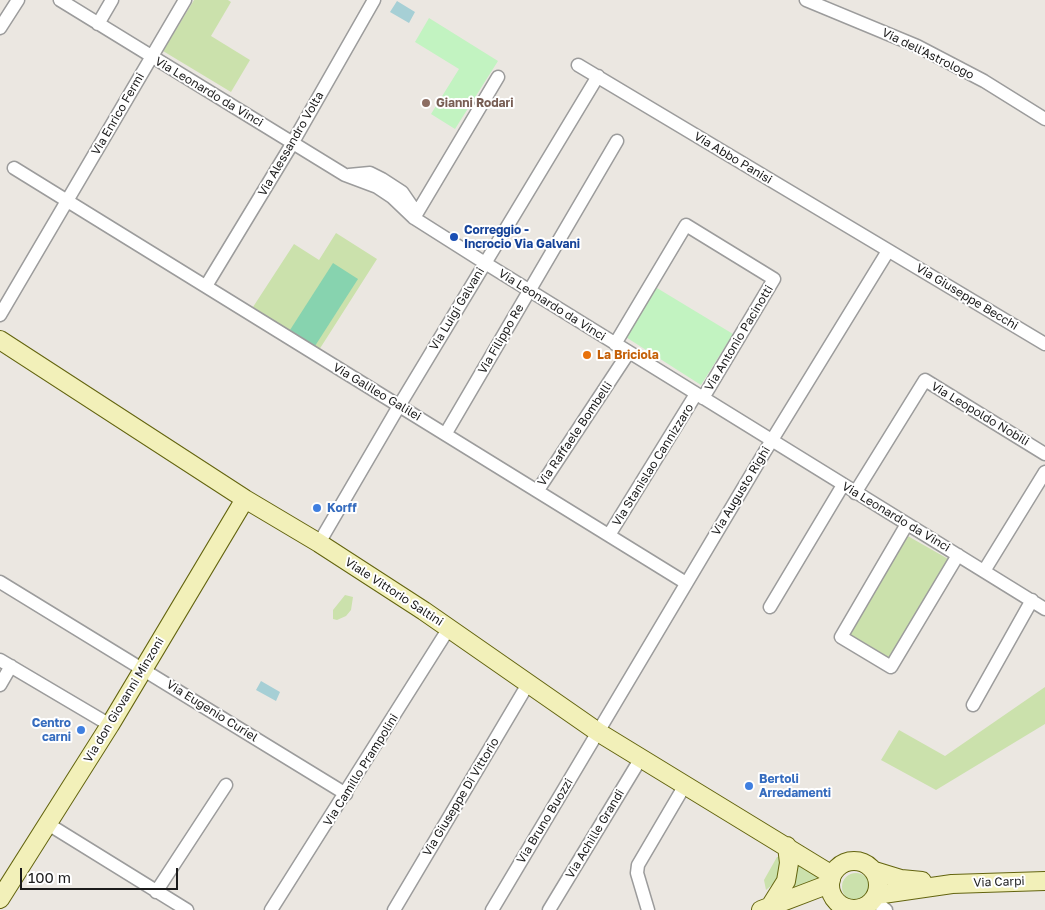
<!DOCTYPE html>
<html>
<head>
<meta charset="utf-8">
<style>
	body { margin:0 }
	#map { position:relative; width:1045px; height:910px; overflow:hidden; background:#ebe7e1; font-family:"Golos Text",sans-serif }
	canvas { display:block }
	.scale { position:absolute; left:20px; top:868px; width:158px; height:22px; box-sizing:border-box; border:2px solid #1b1b1b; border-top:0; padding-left:6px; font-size:15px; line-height:18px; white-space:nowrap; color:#1b1b1b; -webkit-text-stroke:4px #fff; paint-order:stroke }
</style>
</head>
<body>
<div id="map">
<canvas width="1045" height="910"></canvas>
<div class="scale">100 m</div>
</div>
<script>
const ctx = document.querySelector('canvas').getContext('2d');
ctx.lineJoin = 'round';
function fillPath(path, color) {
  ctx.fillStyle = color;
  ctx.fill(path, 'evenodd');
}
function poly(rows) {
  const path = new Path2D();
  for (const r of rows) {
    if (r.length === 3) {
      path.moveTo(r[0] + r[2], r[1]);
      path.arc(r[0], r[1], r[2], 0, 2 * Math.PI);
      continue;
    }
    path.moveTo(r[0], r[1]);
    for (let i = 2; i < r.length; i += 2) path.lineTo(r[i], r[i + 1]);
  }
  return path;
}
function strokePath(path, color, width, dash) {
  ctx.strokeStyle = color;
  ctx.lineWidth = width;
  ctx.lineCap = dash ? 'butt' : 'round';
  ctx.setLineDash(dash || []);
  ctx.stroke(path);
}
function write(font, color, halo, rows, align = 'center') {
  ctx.font = font + ' "Golos Text",sans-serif';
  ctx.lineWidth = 4;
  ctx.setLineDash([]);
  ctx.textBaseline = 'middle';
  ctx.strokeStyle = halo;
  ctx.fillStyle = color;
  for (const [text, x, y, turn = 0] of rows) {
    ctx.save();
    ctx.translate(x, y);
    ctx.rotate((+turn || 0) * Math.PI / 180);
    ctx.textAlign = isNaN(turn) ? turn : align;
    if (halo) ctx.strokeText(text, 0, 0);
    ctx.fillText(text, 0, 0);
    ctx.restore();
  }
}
fillPath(poly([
	[194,0,228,0,231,2,211,36,250,60,231,92,163,51],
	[336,233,377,259,319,350,253,307,294,244,319,260],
	[906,535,950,560,890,661,847,635],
	[345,595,353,597,351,610,346,616,337,620,333,619,333,610],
	[1045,687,1045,724,936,790,881,760,899,730,945,756],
	[792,855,824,876,784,895],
	[777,857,781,857,782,870,778,880,766,890,764,880],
	[856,887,14]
]), '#cbe1ac');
fillPath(poly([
	[429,18,498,61,455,129,431,114,459,69,415,42],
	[652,285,733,334,701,385,621,334]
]), '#c2f3c1');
fillPath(poly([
	[333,263,358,279,315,346,290,330]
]), '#87d3af');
fillPath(poly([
	[397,1,415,12,409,23,390,12],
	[261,681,280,692,276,701,256,690]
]), '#a6cfd5');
const street = poly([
	[60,0,345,175,377,187,392,197,414,218,485,263,1045,609],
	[806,0,917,46,984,81,1045,119],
	[98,24,112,0],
	[0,28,18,0],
	[578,65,1045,344],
	[14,168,686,583],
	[349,175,370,173,382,179,402,192,413,208,413,213],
	[414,218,498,77],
	[206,286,289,149,374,0],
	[0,315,185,0],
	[615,344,686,225,774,279,703,398],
	[446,433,617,141],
	[538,490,629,352],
	[855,493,925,380,1045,454],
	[907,524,841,637,891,667,958,555],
	[609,535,696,394],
	[319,543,399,406,598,76],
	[984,571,1045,472],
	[0,582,346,794],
	[770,607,843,485],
	[0,660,110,725],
	[0,685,11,666],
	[973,705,1032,600],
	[48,824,187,910],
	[156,892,226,785],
	[874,900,886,910],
	[862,908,865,910],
	[271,910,449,628],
	[394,910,528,684],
	[492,910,764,453,888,251],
	[549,910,641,758],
	[648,910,637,873,638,865,685,785],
	[842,910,843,907]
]);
const secondary = poly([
	[0,340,245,499,319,543,424,611,598,732,832,875],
	[854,885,24],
	[875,871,901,879,922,881],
	[876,895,952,884,1045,881],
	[0,899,110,725,245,499],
	[771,905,786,881,789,863,787,846],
	[761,910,824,886,831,880]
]);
strokePath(street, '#9c9c9c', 15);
strokePath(secondary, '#63640f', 20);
strokePath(street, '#fff', 12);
strokePath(secondary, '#f2f0b9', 18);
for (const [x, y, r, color] of [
	[426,103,5,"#8d6e63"],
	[454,237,5,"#1a4fb4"],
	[587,355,5,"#e8710a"],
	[317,508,5,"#3f7fe0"],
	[81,730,5,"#3f7fe0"],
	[749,786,5,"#3f7fe0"]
]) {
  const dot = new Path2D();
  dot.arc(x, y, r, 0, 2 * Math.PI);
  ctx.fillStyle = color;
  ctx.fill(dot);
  strokePath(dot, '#fff', 2);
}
write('12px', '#1b1b1b', '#fff', [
	["Via dell'Astrologo",928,54,26],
	["Via Leonardo da Vinci",209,92,31],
	["Via Enrico Fermi",118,114,-60],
	["Via Alessandro Volta",291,144,-60],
	["Via Abbo Panisi",733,158,31],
	["Via Giuseppe Becchi",967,297,31],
	["Via Leonardo da Vinci",552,305,32],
	["Via Luigi Galvani",457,309,-59],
	["Via Antonio Pacinotti",739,338,-59],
	["Via Filippo Re",501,339,-60],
	["Via Galileo Galilei",377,392,31],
	["Via Leopoldo Nobili",980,414,31],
	["Via Raffaele Bombelli",575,434,-56],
	["Via Stanislao Cannizzaro",653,465,-58],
	["Via Augusto Righi",741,491,-59],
	["Via Leonardo da Vinci",896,517,31],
	["Viale Vittorio Saltini",394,592,33],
	["Via don Giovanni Minzoni",124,700,-59],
	["Via Eugenio Curiel",212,711,32],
	["Via Camillo Prampolini",361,770,-58],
	["Via Giuseppe Di Vittorio",461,797,-59],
	["Via Bruno Buozzi",545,821,-59],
	["Via Achille Grandi",595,834,-59],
	["Via Carpi",999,882,-2]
]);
write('bold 12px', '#785e54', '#fff', [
	["Gianni Rodari",436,103]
], 'left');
write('bold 12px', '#164399', '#fff', [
	["Correggio -",464,230],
	["Incrocio Via Galvani",464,244]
], 'left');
write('bold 12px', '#c56008', '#fff', [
	["La Briciola",597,355]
], 'left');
write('bold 12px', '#366cbe', '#fff', [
	["Korff",327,508],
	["Centro",71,723,"right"],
	["carni",71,737,"right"],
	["Bertoli",759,779],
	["Arredamenti",759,793]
], 'left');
</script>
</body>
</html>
